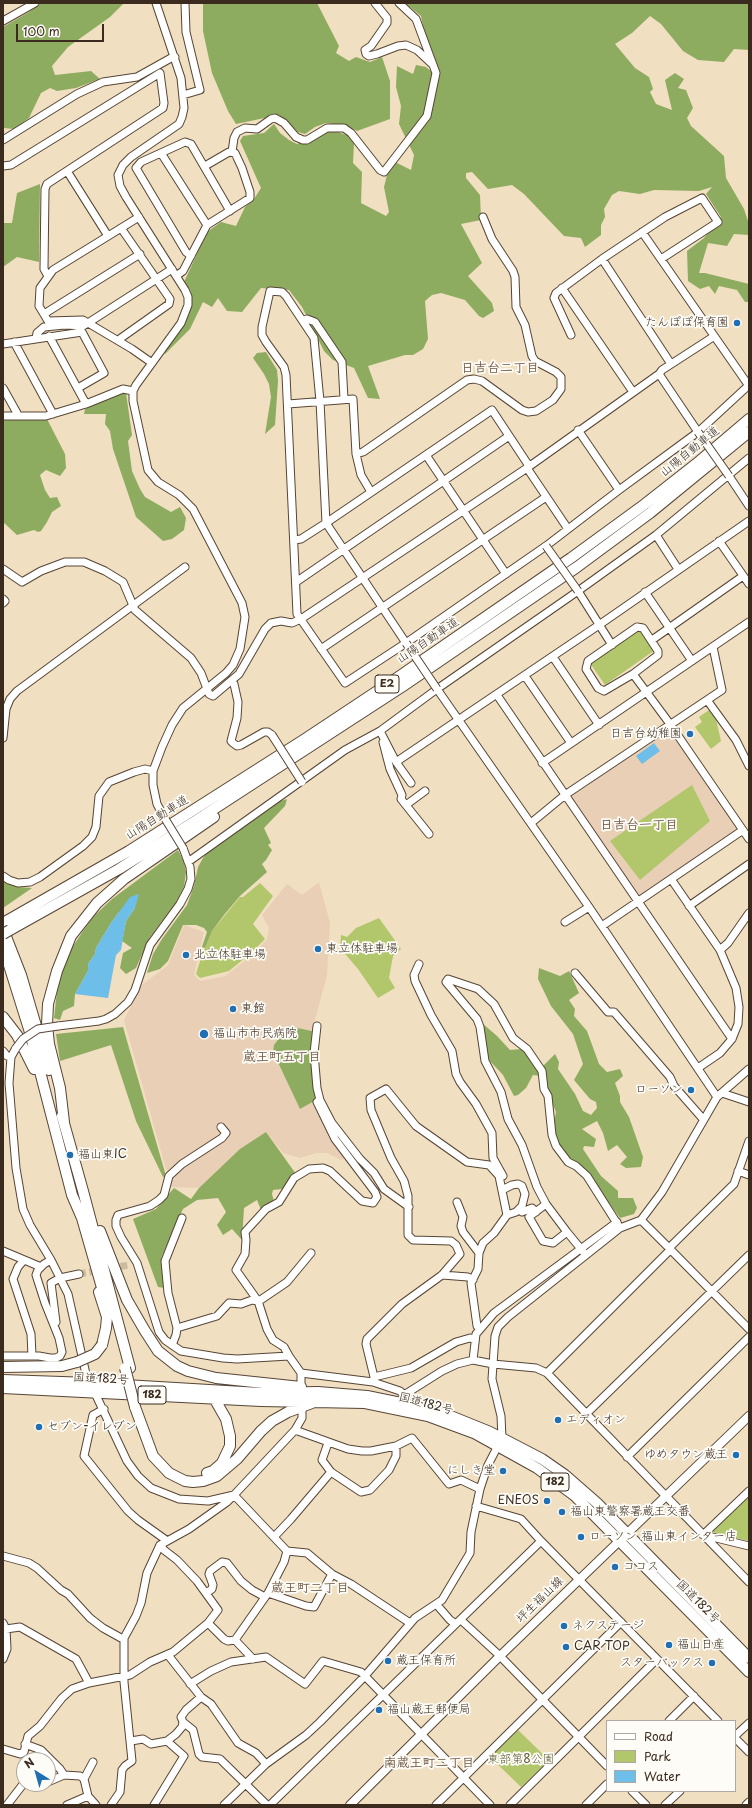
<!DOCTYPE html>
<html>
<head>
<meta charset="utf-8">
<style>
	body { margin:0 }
	#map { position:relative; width:752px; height:1808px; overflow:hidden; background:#f1dfc1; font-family:"Playpen Sans",sans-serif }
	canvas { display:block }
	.frame { position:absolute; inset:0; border:4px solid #3b2a1e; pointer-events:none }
	.legend { position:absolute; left:606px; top:1720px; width:130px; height:72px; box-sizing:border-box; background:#fdfcf7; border:1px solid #afa8a0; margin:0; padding:5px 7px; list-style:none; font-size:12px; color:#3b2a1e }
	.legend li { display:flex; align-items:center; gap:8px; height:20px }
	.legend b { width:20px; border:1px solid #afa8a0 }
	.north { position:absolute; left:16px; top:1752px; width:40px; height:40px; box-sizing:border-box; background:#fdfcf7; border:1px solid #afa8a0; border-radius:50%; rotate:323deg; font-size:11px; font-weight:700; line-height:16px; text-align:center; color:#3b2a1e }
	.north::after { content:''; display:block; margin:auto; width:14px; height:18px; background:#1f6fb2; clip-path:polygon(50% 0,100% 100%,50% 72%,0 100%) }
	.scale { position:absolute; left:16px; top:24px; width:88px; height:18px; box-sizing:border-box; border:2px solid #3b2a1e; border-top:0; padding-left:5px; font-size:12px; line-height:14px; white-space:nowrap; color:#3b2a1e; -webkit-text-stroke:3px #fdfcf7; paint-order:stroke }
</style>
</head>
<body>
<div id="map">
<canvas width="752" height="1808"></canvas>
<div class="frame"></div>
<ul class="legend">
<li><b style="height:5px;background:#fff"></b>Road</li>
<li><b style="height:11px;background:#b2c76b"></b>Park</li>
<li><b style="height:11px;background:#6dbee8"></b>Water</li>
</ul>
<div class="north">N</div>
<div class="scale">100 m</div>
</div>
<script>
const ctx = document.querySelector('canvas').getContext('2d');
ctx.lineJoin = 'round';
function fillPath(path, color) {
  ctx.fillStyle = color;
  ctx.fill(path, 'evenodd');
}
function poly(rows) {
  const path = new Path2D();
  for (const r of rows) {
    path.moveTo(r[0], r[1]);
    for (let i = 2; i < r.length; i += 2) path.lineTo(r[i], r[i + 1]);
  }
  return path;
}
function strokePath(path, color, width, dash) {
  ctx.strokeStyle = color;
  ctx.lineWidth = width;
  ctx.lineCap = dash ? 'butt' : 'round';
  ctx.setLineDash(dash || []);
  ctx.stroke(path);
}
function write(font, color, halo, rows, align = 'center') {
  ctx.font = font + ' "Playpen Sans","Klee One",sans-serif';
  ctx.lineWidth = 3.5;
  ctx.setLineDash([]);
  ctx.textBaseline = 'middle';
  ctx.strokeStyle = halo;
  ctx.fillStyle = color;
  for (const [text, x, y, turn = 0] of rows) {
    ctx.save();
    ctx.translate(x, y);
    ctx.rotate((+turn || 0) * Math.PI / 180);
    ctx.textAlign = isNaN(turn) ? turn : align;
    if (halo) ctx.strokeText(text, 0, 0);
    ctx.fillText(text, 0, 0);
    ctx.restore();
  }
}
fillPath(poly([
	[668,730,671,730,739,828,738,830,640,897,571,799,572,796],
	[319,882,330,923,327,975,312,1031,288,1026,274,1045,274,1055,300,1108,316,1100,351,1155,341,1160,327,1153,316,1153,300,1158,283,1153,266,1132,199,1188,171,1187,124,1020,142,985,168,965,184,925,204,932,194,975,200,981,225,976,255,953,267,939,269,928,262,915,287,884,302,895]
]), '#e9cfb6');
fillPath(poly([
	[640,628,655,650,605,685,590,663],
	[709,710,716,719,721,741,711,749,695,727,702,722,699,717],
	[692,785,710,821,640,880,610,841],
	[260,883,273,896,253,924,265,939,251,953,229,971,200,978,196,974,201,958,212,931,240,897,243,897],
	[379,918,401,949,393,956,389,978,395,988,378,998,358,969,340,948,341,935,347,937,356,928],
	[749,1496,749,1541,712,1532],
	[518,1730,549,1760,521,1787,490,1757]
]), '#b2c76b');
fillPath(poly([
	[41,3,124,3,110,17,68,47,52,66,55,75,91,71,100,79,76,88,57,91,50,88,41,93,29,118,14,129,3,128,3,27,29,12],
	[203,3,317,3,339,46,336,53,349,61,356,57,370,62,382,57,390,81,390,119,357,131,348,126,326,123,315,127,305,134,298,132,279,115,236,124,228,111,212,73,203,31],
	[405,3,749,3,749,50,734,49,724,62,698,60,683,51,661,24,650,16,632,33,615,44,635,68,649,77,653,89,650,92,656,104,672,110,665,80,675,73,684,79,678,88,686,90,693,108,687,118,691,126,724,156,726,178,744,209,749,224,749,235,734,234,727,246,708,243,699,273,705,273,749,284,749,302,745,302,737,290,719,286,715,294,709,286,700,289,688,281,687,251,704,238,721,217,706,194,712,187,699,191,654,190,640,194,619,191,612,195,604,209,605,217,601,225,601,235,585,247,581,238,564,236,524,194,512,185,488,189,472,172,466,173,466,178,480,195,481,220,461,224,482,263,468,276,492,303,494,311,483,318,479,316,465,300,441,293,432,295,425,301,428,339,423,349,413,355,405,355,368,366,380,399,368,398,354,368,333,360,324,351,302,307,289,290,261,288,242,312,227,311,218,298,212,307,203,302,190,329,165,354,163,352,190,312,192,300,190,290,184,282,207,232,221,222,236,226,245,207,254,199,261,188,240,141,243,136,264,133,274,124,280,133,289,140,297,144,330,129,349,136,354,143,353,163,362,172,361,203,386,216,389,212,384,187,388,171,393,161,411,170,414,155,399,124,401,106,396,87,397,66,413,74,416,65,426,67,437,76,438,69,425,37,421,16],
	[40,184,39,262,17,257,3,267,3,223,12,223,17,193],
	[266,352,277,370,278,381,275,425,265,434,271,397,269,384,264,374,253,358,257,353],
	[122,392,126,393,132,435,128,441,132,471,140,489,145,497,171,512,180,507,186,518,184,530,172,539,163,541,136,517,113,449,110,431,105,424,106,414,84,414,85,409],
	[47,419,65,454,66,468,60,476,46,470,40,475,45,490,50,498,57,497,61,506,52,512,47,522,41,531,38,532,34,530,17,535,3,522,3,420],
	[287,799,285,806,264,828,271,843,268,845,272,850,266,860,262,864,267,872,240,896,224,915,212,931,205,948,202,947,207,932,204,928,196,925,183,925,168,961,160,969,147,973,153,954,162,939,187,905,194,886,198,867,203,858,208,851,277,802],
	[178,850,184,862,186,872,184,887,179,898,150,937,136,968,126,974,120,968,123,953,132,948,122,941,126,921,135,908,119,912,111,923,96,948,95,954,88,964,88,971,75,994,74,1006,63,1011,60,1020,54,1018,57,991,62,969,70,951,83,931,94,916,112,899],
	[3,881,18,887,32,888,3,908],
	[539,968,560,976,569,971,579,993,569,1000,575,1009,574,1016,587,1031,599,1064,607,1072,620,1069,623,1076,615,1083,620,1096,620,1102,629,1117,643,1157,641,1167,626,1168,620,1164,627,1157,617,1145,608,1151,603,1133,597,1121,582,1129,596,1139,594,1147,584,1146,583,1149,601,1176,618,1191,618,1198,633,1198,637,1208,634,1214,620,1218,589,1175,569,1159,554,1136,554,1123,556,1112,545,1086,543,1066,555,1054,559,1062,558,1069,575,1094,583,1111,591,1115,597,1108,596,1102,590,1099,574,1080,583,1064,573,1034,551,1006,538,979],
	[482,1023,497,1036,510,1050,521,1049,529,1056,541,1072,541,1076,533,1075,526,1088,518,1095,514,1096,503,1075,490,1061,484,1047],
	[288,1026,312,1031,311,1063,316,1100,300,1109,273,1052,274,1045],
	[123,1027,166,1176,163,1177,136,1121,111,1045,60,1061,56,1034],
	[266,1132,296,1174,282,1189,273,1190,272,1194,274,1201,261,1210,257,1200,244,1208,242,1240,232,1229,223,1235,217,1225,226,1212,218,1198,197,1200,183,1209,161,1258,165,1288,158,1287,133,1219,156,1209,174,1188,191,1199,199,1188,240,1149]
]), '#8dac5f');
fillPath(poly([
	[654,743,660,751,642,764,636,756],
	[139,894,135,908,126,921,121,950,116,955,108,998,75,994,88,971,88,964,95,954,96,948,111,923,130,897]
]), '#6dbee8');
strokePath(poly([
	[110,1268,130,1265],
	[79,1274,100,1270]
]), '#cdbba0', 7, [7, 3.5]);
const minor = poly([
	[156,3,181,78,184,108,182,117,179,124,131,157,123,165,118,175,120,186,126,197,185,290,188,297,188,305,181,323,136,385,133,391,133,401,148,470,158,482,179,495,193,509,242,603,245,617,240,649,233,665,226,673,183,708,172,725,162,747,153,771,153,785,157,804,164,817],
	[375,3,387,18,387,23,371,46,365,50,366,54,369,56,377,54,398,46,406,45,417,50,432,64],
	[3,21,35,3],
	[183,95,200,90,186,32,185,3],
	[3,140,77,94,103,82,137,77,171,58,175,57],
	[232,152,234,138,237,132,245,128,257,129,271,119,275,118,284,123,296,137,303,140,307,140,327,128,344,128,351,133,380,170,384,172,427,116,436,73,416,19,399,3],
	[161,153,207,225],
	[3,166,11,165,160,73,164,103,163,108,47,184,45,189,44,269,48,276],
	[67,171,108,236],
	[139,217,53,270,40,288,39,306,48,321,83,320,132,349,152,363],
	[642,232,749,386],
	[191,256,186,252,136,168,141,162,185,142,191,144,230,211],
	[602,259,671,364],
	[176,276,183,271,207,225,250,198,250,192,242,168,235,153,229,152,205,166],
	[562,288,633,392],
	[44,314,140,254],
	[303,320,307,319,315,322,342,362,344,399],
	[571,335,554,298,556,293,602,259,665,217,702,198,718,222,661,259],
	[49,336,86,404],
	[36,338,37,333,44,327,65,325,83,326,88,323,172,269],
	[119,341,121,338,169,304,170,299,121,228],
	[14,342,53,414],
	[3,344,82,332,104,373,78,388],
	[659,374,662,370,713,337],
	[3,388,17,413,17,416],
	[288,404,353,399,356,454,361,475,371,492],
	[3,416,46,416,86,404,123,389,133,391],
	[578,430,619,490],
	[356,454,363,452,467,380,474,379,482,381,522,410,528,412,536,411,553,400,561,389,561,377,556,372,535,361,532,356,525,325,516,307,515,277,513,271,492,239,483,217],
	[426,455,506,574],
	[527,468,568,529],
	[729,476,749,506],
	[656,535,678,569],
	[294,540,301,539,326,523,492,410,529,466],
	[719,541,749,584],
	[3,569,22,582,41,571,65,562,84,562,105,571,123,582,135,610,191,658,201,673,209,694,213,696,239,674,265,629,271,623,281,621,292,623,301,619,527,468,659,374,698,432],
	[296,582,509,436],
	[578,591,612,645],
	[645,592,692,661],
	[3,599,5,601,3,603],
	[637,627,643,628,658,651,658,655,633,674,604,691,598,688,586,669,588,661,637,627],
	[652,640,743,576],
	[406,643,326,523,320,401,314,338,286,296,282,292,270,291,262,327,262,335,266,342,284,367,286,375,297,614,345,683,406,643,546,546,619,490,698,432,749,385],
	[321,649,546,497],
	[553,657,599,725],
	[633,674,670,724,749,839],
	[525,676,571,743],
	[231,681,234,684,238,702,237,718,231,741,233,743,237,746,241,745,264,732,268,732,272,735],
	[437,689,589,907,717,1097],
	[497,695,732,1039],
	[707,700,736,740,749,766],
	[380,731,396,762,411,783],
	[3,738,6,709,10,699,17,691,185,567],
	[384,741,383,742,390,769,402,795,401,799,429,834],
	[396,762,599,625,749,521],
	[542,763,749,622],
	[406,805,425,791],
	[531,823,565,795,722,690,713,647],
	[188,862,345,750,380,731,437,689,578,591,656,535,749,458],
	[3,876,9,880,18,883,30,882,40,877,83,846,92,837,96,827,99,796,109,782,134,772,145,769,153,771],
	[671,879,720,950,736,988,739,1007,738,1024,732,1039,720,1053,698,1068],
	[689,906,749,864],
	[565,922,589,907],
	[602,926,743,830],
	[720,950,728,943,749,913],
	[419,964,414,975,415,981,431,1015,452,1051,456,1074,460,1082,476,1104,492,1133,493,1158,503,1176],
	[575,973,608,1012,614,1012,670,1077,674,1086,703,1119],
	[58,1026,99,1021,106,1019,115,1014,128,1002,135,990,150,945,180,904,188,889,191,879,190,867,183,848],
	[317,1026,314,1053,317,1088,320,1100,332,1123,360,1159,374,1173,384,1189,409,1207],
	[16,1048,11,1057,9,1083,16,1168,23,1209,30,1225,51,1260,68,1294,86,1374,127,1461,138,1476,151,1488,179,1499,208,1501,234,1495,295,1430,302,1418,302,1404],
	[3,1051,7,1056,11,1057],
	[722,1093,749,1102],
	[221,1127,226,1133,222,1138,182,1164,169,1176,164,1195,159,1200,150,1206,118,1215,116,1220,116,1226,121,1237,137,1263,159,1332,165,1340,181,1351,223,1358,237,1359,289,1356,301,1373,373,1382,400,1391,404,1395],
	[738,1171,749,1175],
	[502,1190,512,1185,518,1184,522,1186,525,1194,522,1206,516,1212,507,1215],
	[457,1202,463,1217,461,1226,463,1232,479,1253],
	[546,1204,529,1217,543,1241,553,1243,567,1232],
	[519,1209,522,1212,532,1208,536,1212],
	[641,1220,669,1248,734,1184,749,1141],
	[669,1248,749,1329],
	[3,1251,41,1267],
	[586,1255,567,1232,546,1204,537,1187,522,1145,508,1119,501,1092,485,1061,480,1027,477,1019,446,982,448,979,478,989,494,1004,513,1038,527,1049,542,1071,544,1089,548,1096,552,1135,556,1146,568,1162,576,1166,587,1176,620,1228],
	[24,1260,18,1267,13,1279,31,1334,32,1356],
	[442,1275,468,1277,473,1280],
	[56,1322,51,1283,60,1278,79,1274],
	[177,1328,217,1316,229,1303,241,1304,252,1300,258,1301,262,1299,287,1282,311,1253],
	[172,1345,176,1335,177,1328,168,1293,165,1261,182,1218],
	[3,1356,39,1356,50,1358,56,1358,60,1356,62,1352,59,1338,45,1303,36,1275,38,1270,44,1264,51,1260],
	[289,1356,284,1347,273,1340,267,1329,258,1301,236,1270,245,1254,246,1240,245,1232,266,1209,279,1202,294,1178,309,1169,323,1168,330,1171,362,1201,373,1203,377,1197,375,1192,335,1139,317,1102,320,1100],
	[473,1360,476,1334,494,1313,617,1222],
	[301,1373,301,1391],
	[547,1373,670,1250],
	[374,1377,411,1368,456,1342,470,1338,474,1339],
	[373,1382,374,1377,366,1344,367,1339,402,1304,442,1275,460,1254,456,1245,451,1241,413,1240,408,1235,408,1196,404,1181,391,1158,371,1110,370,1098,386,1089,416,1126,467,1162,489,1165,499,1176,507,1215,494,1233,483,1243,479,1253,478,1269,471,1283,477,1326,480,1329],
	[403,1399,404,1395,442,1371,457,1364,473,1360,493,1364,536,1368,547,1373,749,1582],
	[104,1409,93,1415,84,1456,128,1511,138,1520,166,1540],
	[586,1414,749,1255],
	[295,1430,348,1449,362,1451,371,1451,396,1446,412,1438,449,1484,461,1480,480,1489],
	[328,1443,322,1460,331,1472,361,1492,370,1490,389,1470,396,1456,396,1446],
	[627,1457,749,1337],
	[476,1506,521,1519,541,1541,718,1721],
	[703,1535,749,1491],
	[704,1535,749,1546],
	[274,1537,291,1519,331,1472],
	[3,1556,29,1563,37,1568,61,1590,68,1594,90,1618,103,1628,121,1638,124,1638,136,1616,141,1603,147,1573,160,1545,189,1529,227,1502,234,1495,287,1551,307,1553,332,1574,351,1584,410,1623],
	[206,1593,212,1589,213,1585,209,1574,210,1571,222,1562,227,1563,241,1581,252,1590,265,1597],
	[268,1593,306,1606,314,1607,332,1574],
	[437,1605,450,1620,456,1624],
	[461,1620,500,1656,607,1766],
	[3,1623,6,1629,20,1627,76,1659,89,1683],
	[208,1623,224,1639,228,1641,235,1640],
	[168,1655,201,1697,211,1704,238,1743,256,1753,266,1764],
	[3,1659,7,1649,6,1629],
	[253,1659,235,1640,268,1593,284,1562,287,1551],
	[190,1684,211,1671,231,1662,266,1657,305,1684,323,1661,361,1672,490,1805],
	[669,1721,694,1696],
	[183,1722,193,1730,199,1754,202,1757,220,1759,267,1805],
	[735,1736,749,1723],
	[735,1738,749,1752],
	[131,1741,143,1739,151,1744,167,1741,184,1756,154,1805],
	[167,1741,176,1734,182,1727,183,1722,181,1717,186,1710,201,1697],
	[25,1744,41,1750,60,1769,64,1775],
	[3,1749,20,1754,24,1752,28,1736,40,1726,62,1698,72,1689,89,1683,130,1675,150,1662,173,1652,208,1623,218,1610,197,1581,177,1560,164,1550,160,1545],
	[93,1762,84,1779,88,1796,96,1805],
	[48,1782,64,1775,80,1776,84,1779],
	[632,1791,646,1805],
	[7,1805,24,1783],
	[67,1805,88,1796],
	[111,1805,120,1792,122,1770,125,1766,132,1761,124,1682,124,1638],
	[224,1805,266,1764,306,1735,320,1722,364,1677,415,1618,442,1600,470,1553,471,1532,480,1489,488,1465,502,1438,501,1416,492,1379,495,1336,498,1327,508,1317,620,1228,641,1220,662,1192,717,1097,749,1069],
	[270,1805,541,1541],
	[436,1805,621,1622],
	[510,1805,657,1659],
	[586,1805,607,1784],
	[665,1805,680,1791],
	[746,1805,749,1802]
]);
const major = poly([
	[350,1805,500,1656,749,1416]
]);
const highway = poly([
	[3,923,129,851,305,739,397,678,571,558,645,504,696,464,749,419],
	[3,929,21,975,49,1070],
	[10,930,119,869,197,820,403,686,577,567,650,513,749,432],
	[3,946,29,1029,72,1195,82,1218,105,1298],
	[3,1017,17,1035,34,1069],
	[62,1116,83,1191,130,1368],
	[64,1122,60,1088,49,1044,47,1025,48,1004,57,971,71,936,97,903,124,879,214,817],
	[100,1231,127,1300,145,1331,158,1351,177,1366,188,1371,216,1378,301,1387],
	[99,1292,107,1317,106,1328,102,1345],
	[3,1367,62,1366,77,1362],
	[3,1380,91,1383,260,1393,318,1392,367,1396,401,1403,448,1415,490,1432,542,1459,565,1475,597,1503,749,1658],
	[3,1388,261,1401,365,1403,428,1416,474,1433,537,1468,575,1496,749,1672],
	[135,1407,153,1456,169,1473,185,1481,193,1482,203,1481,217,1476,237,1459,261,1431,272,1421,288,1412,312,1403],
	[207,1473,213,1471,222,1463,230,1446,230,1436,226,1419,214,1398]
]);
strokePath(minor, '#564536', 9);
strokePath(major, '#564536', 10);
strokePath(highway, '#564536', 12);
strokePath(minor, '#fff', 7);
strokePath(major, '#fff', 8);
strokePath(highway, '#fff', 10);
const minorBridge = poly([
	[698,432,729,476],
	[546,546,578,591],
	[406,643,437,689],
	[272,735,302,782],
	[164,817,183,848],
	[16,1048,23,1039,38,1029,58,1026]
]);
const highwayBridge = poly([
	[3,934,10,930],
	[77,1362,95,1354,102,1345],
	[125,1368,135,1407]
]);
strokePath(minorBridge, '#564536', 9, []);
strokePath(highwayBridge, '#564536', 12, []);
strokePath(minorBridge, '#fff', 7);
strokePath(highwayBridge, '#fff', 10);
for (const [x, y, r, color] of [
	[737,323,4,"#1f6fb2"],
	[690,734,4,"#1f6fb2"],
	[318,949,4,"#1f6fb2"],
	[186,955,4,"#1f6fb2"],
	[233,1009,4,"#1f6fb2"],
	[204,1034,5,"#1f6fb2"],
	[691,1090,4,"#1f6fb2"],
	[70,1155,4,"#1f6fb2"],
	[558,1420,4,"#1f6fb2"],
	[39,1427,4,"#1f6fb2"],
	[736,1455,4,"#1f6fb2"],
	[503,1471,4,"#1f6fb2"],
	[547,1501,4,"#1f6fb2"],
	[562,1512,4,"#1f6fb2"],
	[581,1537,4,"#1f6fb2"],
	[615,1567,4,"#1f6fb2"],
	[564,1626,4,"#1f6fb2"],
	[669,1645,4,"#1f6fb2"],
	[566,1647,4,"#1f6fb2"],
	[388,1661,4,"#1f6fb2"],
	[712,1663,4,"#1f6fb2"],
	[379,1710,4,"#1f6fb2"]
]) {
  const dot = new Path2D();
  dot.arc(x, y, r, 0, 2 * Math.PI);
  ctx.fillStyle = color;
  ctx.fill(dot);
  strokePath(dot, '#fdfcf7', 1.5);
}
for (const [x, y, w] of [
	[387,684,24],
	[152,1395,28],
	[555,1482,28]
]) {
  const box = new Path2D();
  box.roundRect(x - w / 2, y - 9, w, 18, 3);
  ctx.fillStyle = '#fdfcf7';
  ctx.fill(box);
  strokePath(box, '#3b2a1e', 1);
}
write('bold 11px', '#3b2a1e', null, [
	["E2",387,684],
	["182",152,1395],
	["182",555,1482]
]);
write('12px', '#3b2a1e', '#fdfcf7', [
	["たんぽぽ保育園",729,323,"right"],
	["日吉台幼稚園",682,734,"right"],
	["東立体駐車場",326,949],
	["北立体駐車場",194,955],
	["東館",241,1009],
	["福山市市民病院",213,1034],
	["ローソン",683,1090,"right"],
	["福山東IC",78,1155],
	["エディオン",566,1420],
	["セブン-イレブン",47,1427],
	["ゆめタウン蔵王",728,1455,"right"],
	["にしき堂",495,1471,"right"],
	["ENEOS",539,1501,"right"],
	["福山東警察署蔵王交番",570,1512],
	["ローソン 福山東インター店",589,1537],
	["ココス",623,1567],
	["ネクステージ",572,1626],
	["福山日産",677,1645],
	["CAR TOP",574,1647],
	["蔵王保育所",396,1661],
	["スターバックス",704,1663,"right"],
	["福山蔵王郵便局",387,1710]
], 'left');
write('12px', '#3b2a1e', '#fdfcf7', [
	["山陽自動車道",690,452,-39],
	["山陽自動車道",428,641,-34],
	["山陽自動車道",157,818,-32],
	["国道182号",101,1379,3],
	["国道182号",426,1404,15],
	["坪生福山線",540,1600,-44],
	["国道182号",698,1602,45]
]);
write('12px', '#5f5935', '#fdfcf7', [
	["東部第8公園",521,1760]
]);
write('bold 13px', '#735a45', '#fdfcf7', [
	["日吉台二丁目",500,368],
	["日吉台一丁目",639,825],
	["蔵王町五丁目",282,1057],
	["蔵王町二丁目",310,1588],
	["南蔵王町二丁目",429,1763]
]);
</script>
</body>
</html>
